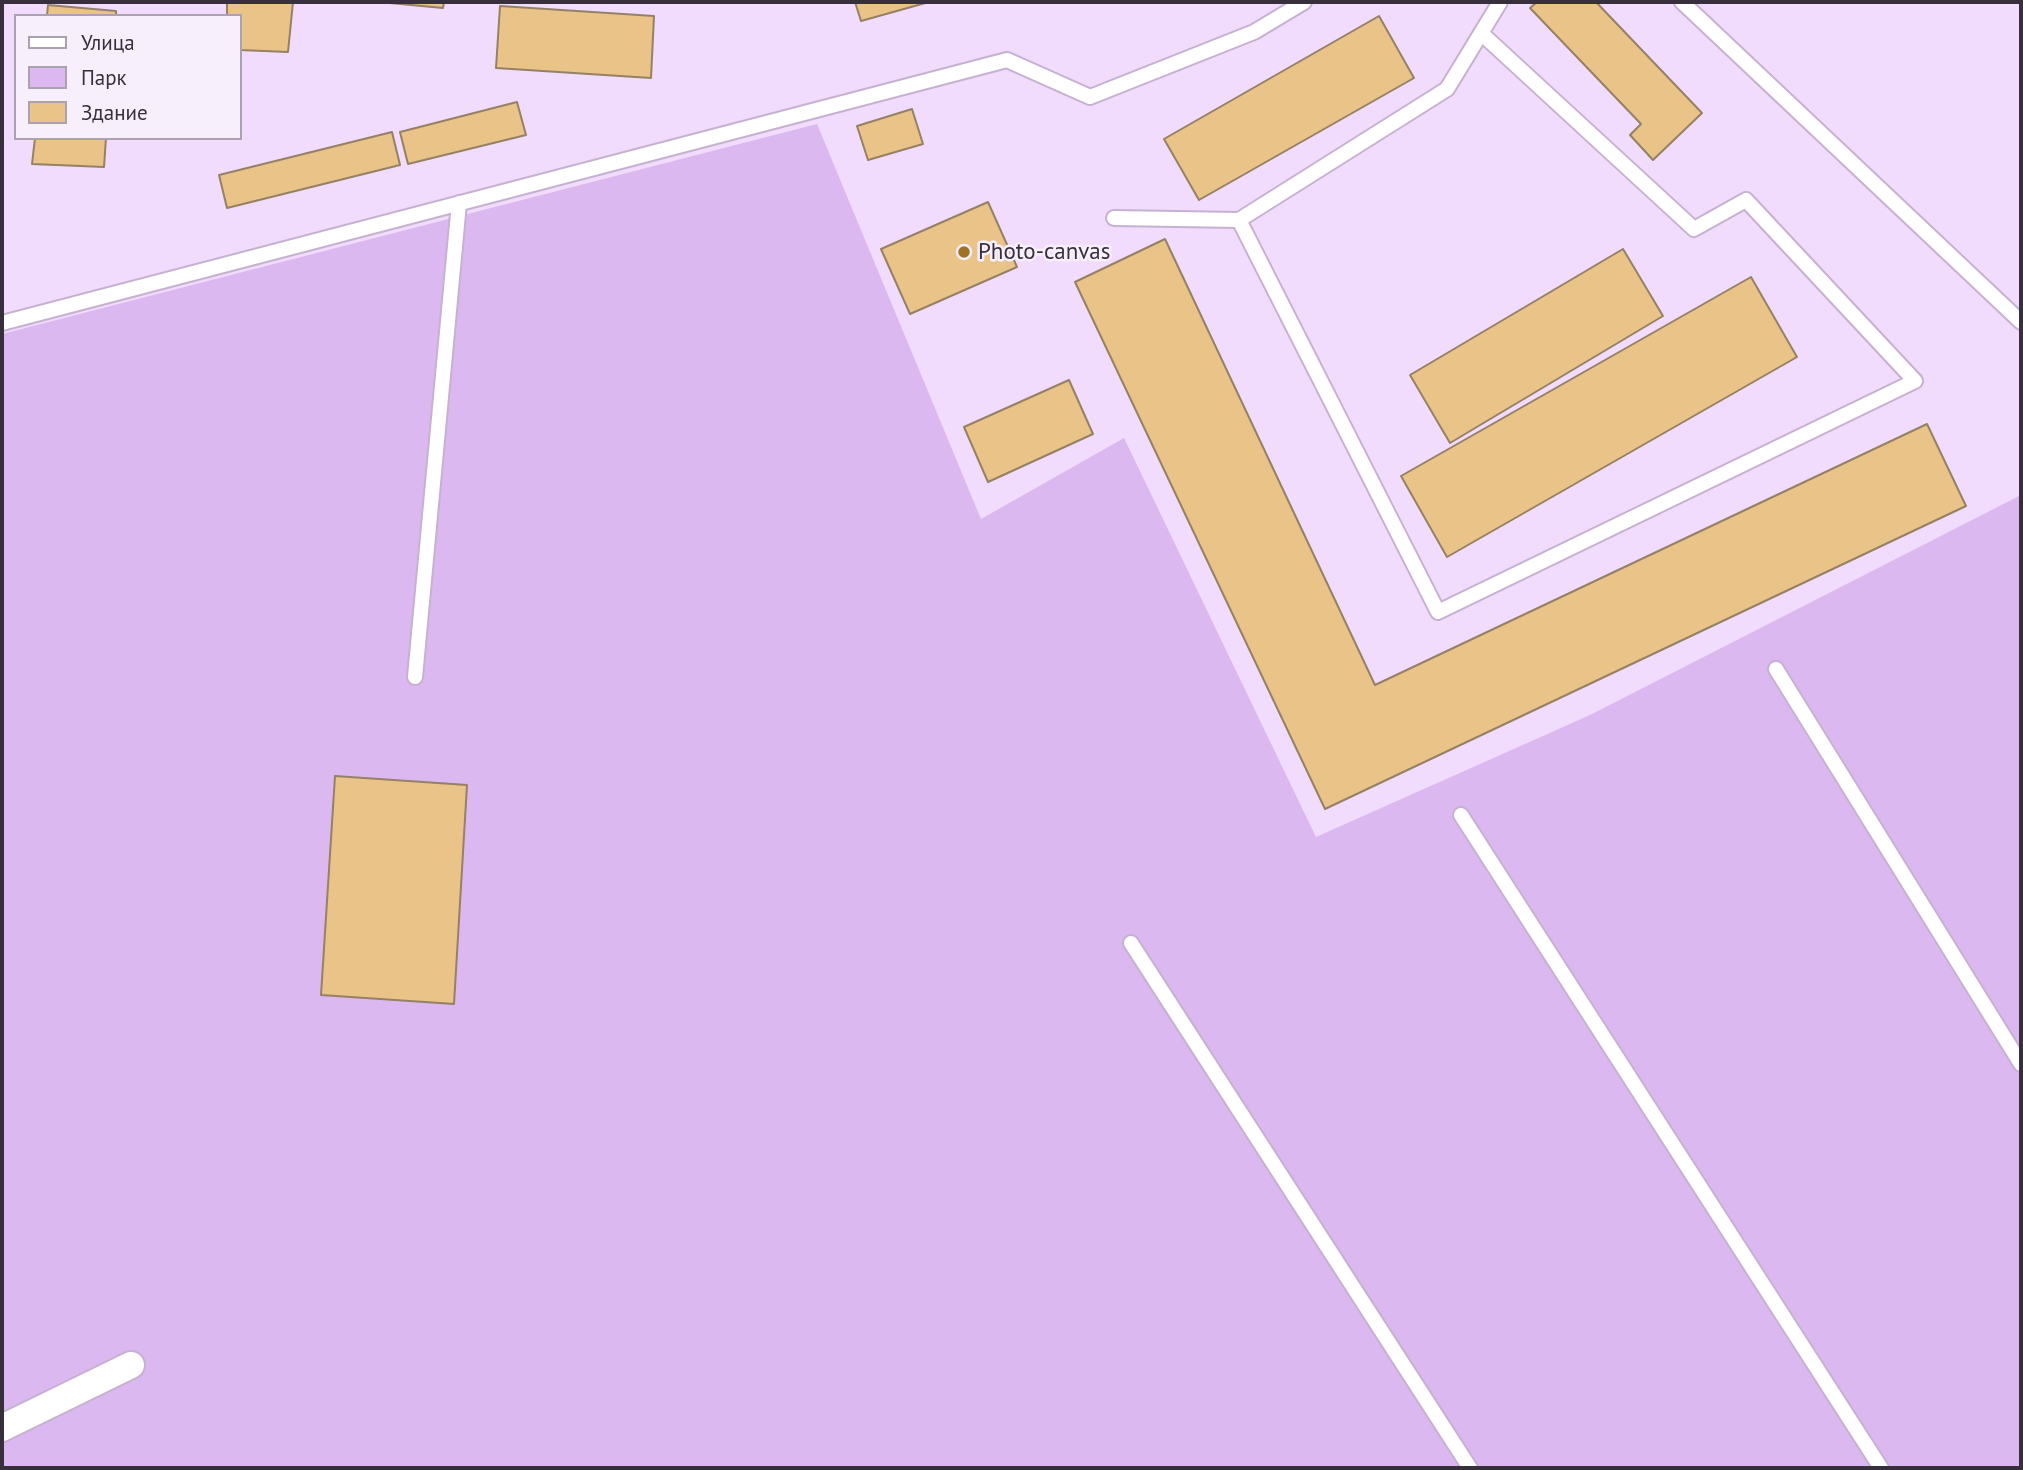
<!DOCTYPE html>
<html>
<head>
<meta charset="utf-8">
<style>
	body { margin:0 }
	#map { position:relative; width:2023px; height:1470px; overflow:hidden; background:#f1dcfd; font-family:"PT Sans",sans-serif }
	canvas { display:block }
	.frame { position:absolute; inset:0; border:4px solid #372f3c; pointer-events:none }
	.legend { position:absolute; left:14px; top:14px; width:228px; height:126px; box-sizing:border-box; background:#f7effc; border:2px solid #aaa2af; margin:0; padding:9px 12px; list-style:none; font-size:21px; color:#372f3c }
	.legend li { display:flex; align-items:center; gap:14px; height:35px }
	.legend b { width:35px; border:2px solid #aaa2af }
</style>
</head>
<body>
<div id="map">
<canvas width="2023" height="1470"></canvas>
<div class="frame"></div>
<ul class="legend">
<li><b style="height:9px;background:#fff"></b>Улица</li>
<li><b style="height:19px;background:#dcb8f0"></b>Парк</li>
<li><b style="height:19px;background:#eac389"></b>Здание</li>
</ul>
</div>
<script>
const ctx = document.querySelector('canvas').getContext('2d');
ctx.lineJoin = 'round';
function fillPath(path, color) {
  ctx.fillStyle = color;
  ctx.fill(path, 'evenodd');
}
function poly(rows) {
  const path = new Path2D();
  for (const r of rows) {
    path.moveTo(r[0], r[1]);
    for (let i = 2; i < r.length; i += 2) path.lineTo(r[i], r[i + 1]);
  }
  return path;
}
function strokePath(path, color, width, dash) {
  ctx.strokeStyle = color;
  ctx.lineWidth = width;
  ctx.lineCap = dash ? 'butt' : 'round';
  ctx.setLineDash(dash || []);
  ctx.stroke(path);
}
function write(font, color, halo, rows, align = 'center') {
  ctx.font = font + ' "PT Sans",sans-serif';
  ctx.lineWidth = 5;
  ctx.setLineDash([]);
  ctx.textBaseline = 'middle';
  ctx.strokeStyle = halo;
  ctx.fillStyle = color;
  for (const [text, x, y, turn = 0] of rows) {
    ctx.save();
    ctx.translate(x, y);
    ctx.rotate((+turn || 0) * Math.PI / 180);
    ctx.textAlign = isNaN(turn) ? turn : align;
    if (halo) ctx.strokeText(text, 0, 0);
    ctx.fillText(text, 0, 0);
    ctx.restore();
  }
}
fillPath(poly([
	[817,124,981,519,1124,438,1316,837,1590,715,2021,495,2021,1468,2,1468,2,334]
]), '#dcb8f0');
const building = poly([
	[227,2,293,2,288,52,240,50,240,16,227,16,227,2],
	[379,2,444,2,443,8,379,2],
	[855,2,929,2,861,21,855,2],
	[1537,2,1596,2,1702,113,1653,160,1630,135,1641,124,1530,8,1537,2],
	[48,5,116,11,116,16,47,16,48,5],
	[500,6,654,16,651,78,496,68,500,6],
	[1379,16,1414,78,1199,200,1164,139,1379,16],
	[517,102,526,135,408,164,400,132,517,102],
	[912,109,923,144,868,160,857,126,912,109],
	[392,132,400,165,227,208,219,175,392,132],
	[35,138,106,138,104,167,32,164,35,138],
	[988,202,1017,267,910,314,881,249,988,202],
	[1165,239,1375,685,1927,424,1966,506,1325,809,1075,282,1165,239],
	[1623,249,1663,316,1450,443,1410,375,1623,249],
	[1751,277,1797,357,1447,557,1401,476,1751,277],
	[1069,380,1093,434,988,482,964,427,1069,380],
	[335,776,467,785,454,1004,321,995,335,776]
]);
fillPath(building, '#eac389');
strokePath(building, '#958163', 2);
const service = poly([
	[1682,2,2021,322],
	[1114,218,1239,220,1447,89,1500,2],
	[1239,220,1438,612,1915,381,1746,200,1694,229,1481,33],
	[2,323,1007,60,1090,97,1254,32,1304,2],
	[1776,669,2021,1064],
	[415,677,459,203],
	[1461,815,1881,1468],
	[1131,943,1470,1468]
]);
const minor = poly([
	[2,1428,131,1365]
]);
strokePath(service, '#c6b1d1', 18);
strokePath(minor, '#c6b1d1', 30);
strokePath(service, '#fff', 14);
strokePath(minor, '#fff', 26);
for (const [x, y, r, color] of [
	[964,252,7,"#9f7223"]
]) {
  const dot = new Path2D();
  dot.arc(x, y, r, 0, 2 * Math.PI);
  ctx.fillStyle = color;
  ctx.fill(dot);
  strokePath(dot, '#f7effc', 2.5);
}
write('23px', '#372f3c', '#f7effc', [
	["Photo-canvas",978,252]
], 'left');
</script>
</body>
</html>
